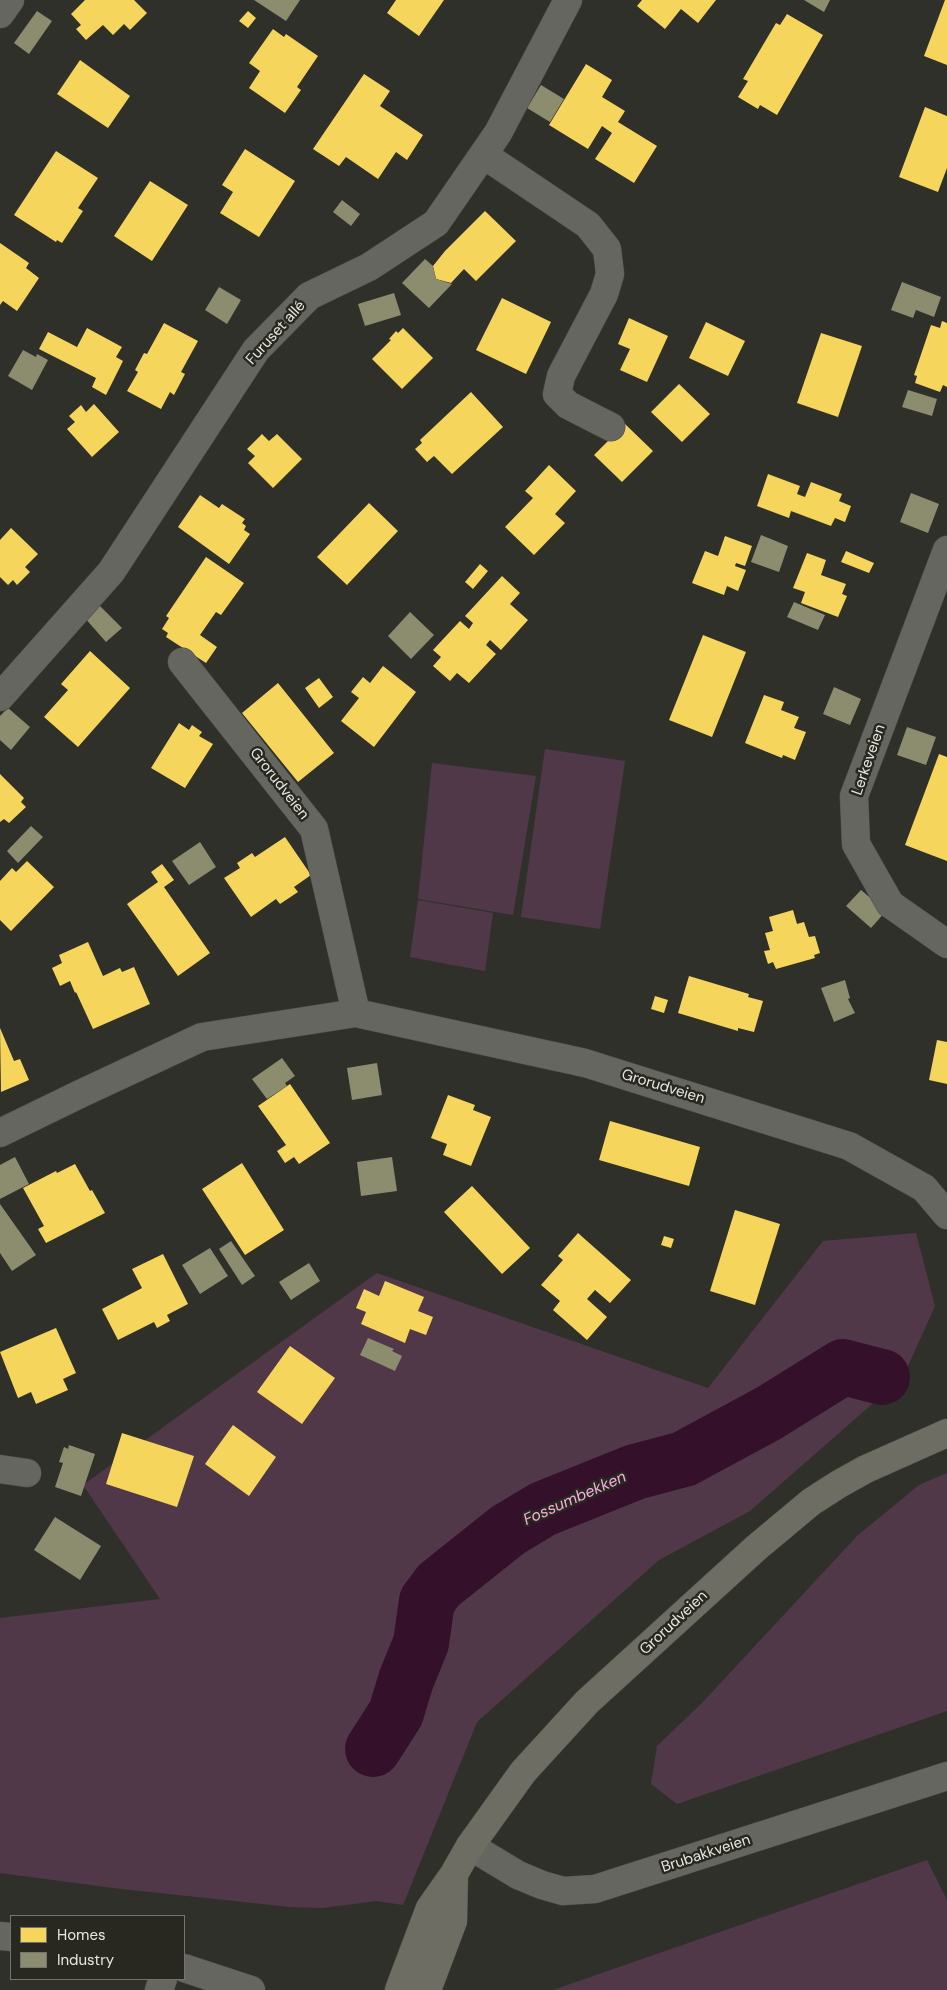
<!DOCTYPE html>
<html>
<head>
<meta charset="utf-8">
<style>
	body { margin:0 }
	#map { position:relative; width:947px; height:1990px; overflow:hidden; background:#30302b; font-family:"DM Sans",sans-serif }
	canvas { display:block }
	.legend { position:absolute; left:10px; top:1915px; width:175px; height:65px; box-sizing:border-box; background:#282820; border:1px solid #74746e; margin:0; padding:6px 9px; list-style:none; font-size:15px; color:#e7e7e2 }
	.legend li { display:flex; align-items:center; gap:10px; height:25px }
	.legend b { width:25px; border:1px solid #74746e }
</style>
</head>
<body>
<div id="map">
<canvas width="947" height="1990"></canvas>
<ul class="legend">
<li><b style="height:14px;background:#f6d55c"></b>Homes</li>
<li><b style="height:14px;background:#8c8c6e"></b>Industry</li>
</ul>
</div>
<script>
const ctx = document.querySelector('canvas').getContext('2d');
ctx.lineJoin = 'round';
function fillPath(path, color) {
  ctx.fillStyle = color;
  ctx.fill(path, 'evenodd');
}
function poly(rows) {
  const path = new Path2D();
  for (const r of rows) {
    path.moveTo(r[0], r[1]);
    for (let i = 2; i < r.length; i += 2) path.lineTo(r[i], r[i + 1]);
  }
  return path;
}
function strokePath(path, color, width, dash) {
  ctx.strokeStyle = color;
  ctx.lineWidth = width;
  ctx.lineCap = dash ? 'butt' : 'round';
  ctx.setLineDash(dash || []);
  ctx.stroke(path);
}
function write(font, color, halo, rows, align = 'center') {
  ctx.font = font + ' "DM Sans",sans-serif';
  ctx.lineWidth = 5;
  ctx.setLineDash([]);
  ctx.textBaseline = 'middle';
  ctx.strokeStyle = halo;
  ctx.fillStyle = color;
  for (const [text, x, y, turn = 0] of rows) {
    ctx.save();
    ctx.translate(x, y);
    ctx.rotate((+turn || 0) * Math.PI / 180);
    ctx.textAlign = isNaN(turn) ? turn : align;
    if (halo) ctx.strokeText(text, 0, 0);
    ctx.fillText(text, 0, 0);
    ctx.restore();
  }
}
fillPath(poly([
	[545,749,625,761,600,929,521,917],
	[432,763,536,776,513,915,418,899],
	[418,900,493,913,485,971,410,957],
	[916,1233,935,1306,903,1377,750,1511,659,1560,477,1722,403,1905,376,1901,323,1908,290,1907,113,1888,0,1873,0,1618,160,1599,83,1485,377,1273,708,1388,823,1241],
	[947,1473,947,1711,677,1804,651,1784,657,1746,702,1703,857,1536,919,1485],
	[927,1860,947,1900,947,1990,553,1990]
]), '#513848');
fillPath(poly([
	[85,0,134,0,147,13,130,30,124,24,113,35,103,25,86,40,76,29,81,25,71,14],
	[396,0,444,0,419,36,387,13],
	[642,0,716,0,698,23,681,9,665,29,637,6],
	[945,0,947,0,947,65,924,56],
	[248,11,256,18,248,28,239,21],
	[787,14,823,35,777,115,760,105,758,109,738,97,748,81,743,79,760,50,776,23,780,25],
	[273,29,284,37,286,34,318,56,297,87,301,90,285,113,249,88,260,71,249,63],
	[80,60,130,96,108,128,57,94],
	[586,64,612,80,602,97,625,111,618,122,657,146,634,183,595,159,612,133,602,126,588,149,549,125],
	[364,74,390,91,380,106,423,135,407,160,396,152,378,179,346,157,339,166,313,149],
	[925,107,947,116,947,168,938,192,899,177],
	[245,149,295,181,259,237,220,213,233,192,222,185],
	[56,151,98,178,78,208,83,211,62,243,57,240,56,242,14,215],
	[150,181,188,205,152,261,114,236],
	[485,211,516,241,476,281,464,269,451,283,436,279,433,266,445,251],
	[0,243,29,263,26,268,39,278,17,311,3,301,0,305],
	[502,298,551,322,526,374,476,350],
	[629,318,668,336,647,382,620,370,630,349,618,344],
	[942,321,947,323,947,387,943,385,940,392,915,383,917,376,914,375,931,325,940,328],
	[706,322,745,341,728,376,689,358],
	[164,323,198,341,181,372,185,374,174,395,170,392,161,409,127,391,138,372,135,370,144,353,147,354],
	[87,328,122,347,116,357,123,361,106,395,92,387,96,378,39,349,48,332,77,347],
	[403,328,433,358,402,389,372,359,391,340,389,339,396,331,398,333],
	[821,333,862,346,838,417,797,403],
	[679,384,710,414,682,442,651,412],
	[471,392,503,427,452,474,434,456,427,462,415,449,422,443,420,440],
	[94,404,119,432,92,457,67,429,75,422,69,416,81,405,86,412],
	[625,424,653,451,622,482,594,455],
	[262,434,269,441,277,434,302,459,273,488,248,463,255,456,247,449],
	[549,465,576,491,555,514,565,523,534,555,505,527,533,498,525,491],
	[768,474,800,486,797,494,805,497,811,482,842,494,839,501,851,506,845,522,835,518,831,526,791,511,789,518,757,506],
	[200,495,219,508,222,504,245,519,242,523,246,526,244,530,250,534,229,564,178,527],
	[369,503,398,531,347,585,317,557],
	[11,528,38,554,25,567,30,572,17,585,13,580,8,585,0,577,0,540],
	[725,536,752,546,745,566,736,563,735,566,746,570,738,591,727,586,724,595,692,583,705,551,718,556],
	[846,551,874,563,869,573,841,562],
	[807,553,826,560,821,575,846,584,842,594,847,596,838,617,801,603,805,592,793,588],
	[206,557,244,583,221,615,216,612,200,635,217,647,206,663,166,637,168,633,162,629,169,618,166,616],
	[480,564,488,571,473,589,465,582],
	[502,576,520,593,510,604,528,620,501,650,490,640,486,645,496,654,469,683,457,673,450,681,433,666,441,657,433,650,460,621,469,629,473,623,465,616],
	[703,635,746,652,712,737,669,720],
	[90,651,130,688,78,747,44,717,68,690,61,684],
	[383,666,416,692,374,747,341,721,359,698,351,692,363,677,370,683],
	[319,678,333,697,319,708,305,688],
	[278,683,334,753,298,782,242,713],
	[764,695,784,702,781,710,799,717,794,728,806,732,795,760,783,755,782,758,745,743],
	[179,723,189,730,192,725,202,732,199,736,213,744,185,788,151,768],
	[939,754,947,757,947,861,905,845],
	[0,774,24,798,21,802,26,807,9,823,4,819,0,822],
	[285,837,311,875,294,887,298,892,280,904,276,899,251,917,224,878,240,868,237,863,252,853,255,857],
	[27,861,54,887,11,931,0,920,0,881,12,868,16,872],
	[162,864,174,880,164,887,210,953,178,976,127,904,158,882,151,872],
	[793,910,797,924,804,922,809,937,815,936,820,953,814,955,815,958,776,969,773,962,768,964,764,951,770,950,765,933,773,931,769,917],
	[88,942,103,976,120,968,122,972,134,967,150,1004,93,1029,76,992,75,993,70,981,60,986,52,968,62,963,59,955],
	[689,976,749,994,748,997,763,1001,754,1032,738,1028,738,1031,678,1013],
	[655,996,668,1000,664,1013,651,1009],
	[0,1028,14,1061,20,1059,29,1080,1,1092],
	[937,1040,947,1042,947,1084,929,1080],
	[290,1084,330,1143,299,1164,294,1157,285,1163,277,1151,286,1145,258,1106],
	[448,1095,475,1105,473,1110,491,1117,471,1166,443,1155,447,1144,431,1138],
	[610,1121,700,1147,689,1186,599,1160],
	[242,1163,284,1230,245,1255,202,1189],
	[75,1164,90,1191,92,1190,105,1213,46,1243,38,1229,44,1226,23,1188,56,1171,57,1173],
	[472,1186,530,1248,502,1274,444,1212],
	[735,1210,780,1224,755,1305,710,1291],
	[578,1233,631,1280,610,1303,595,1290,587,1299,607,1317,587,1340,553,1310,560,1301,541,1285,563,1260,558,1256],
	[664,1236,674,1239,671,1248,661,1245],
	[163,1254,188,1304,167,1315,170,1321,157,1328,154,1322,118,1340,102,1309,142,1288,132,1269],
	[385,1281,424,1297,418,1311,433,1317,426,1335,410,1329,405,1343,361,1324,366,1312,356,1308,364,1289,379,1296],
	[56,1328,76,1373,63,1379,68,1390,36,1404,31,1392,18,1398,0,1352],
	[290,1346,335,1378,302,1424,257,1392],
	[233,1425,276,1457,249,1496,205,1464],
	[122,1433,194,1456,177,1507,106,1484]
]), '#f6d55c');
fillPath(poly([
	[254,0,300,0,286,21],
	[804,0,830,0,824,12],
	[37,11,52,21,29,54,14,43],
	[541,85,564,99,550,122,527,108],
	[342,200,360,214,351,226,333,212],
	[425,259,433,266,436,279,452,284,429,308,402,283],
	[902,282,941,297,934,317,916,310,913,318,891,310],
	[219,287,241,300,227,324,205,310],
	[394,293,401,315,365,326,358,304],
	[23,350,36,357,37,354,48,360,32,390,8,376],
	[908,390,937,399,932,416,902,407],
	[911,493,939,504,928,533,900,522],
	[761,535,788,546,779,572,751,562],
	[794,602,825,615,818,630,787,617],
	[97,603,122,628,106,642,84,617],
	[410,612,434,635,411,659,388,636],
	[834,687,861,699,850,725,823,714],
	[8,708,30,727,11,750,0,740,0,716],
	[907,727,936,737,926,765,897,755],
	[31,826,43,837,18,863,7,851],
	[200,842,216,867,189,885,172,861],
	[861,890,886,911,871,928,846,906],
	[845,980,850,998,848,999,855,1013,834,1022,821,988],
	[282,1058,295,1076,285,1083,287,1086,267,1099,252,1079],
	[377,1063,382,1095,352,1100,347,1068],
	[15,1157,29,1184,0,1199,0,1165],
	[392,1157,397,1191,361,1196,357,1162],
	[0,1204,36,1255,12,1271,0,1253],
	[231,1241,255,1276,242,1285,219,1249],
	[210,1248,228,1276,200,1294,182,1265],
	[309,1263,320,1281,291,1300,279,1282],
	[368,1338,394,1349,392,1351,402,1356,395,1371,360,1355],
	[69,1445,95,1454,81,1496,55,1487,63,1463,59,1462,64,1447,68,1449],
	[55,1517,101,1546,80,1580,34,1550]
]), '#8c8c6e');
strokePath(poly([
	[373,1749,396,1713,406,1680,421,1643,427,1601,439,1585,508,1530,543,1509,635,1472,684,1459,769,1413,843,1367,882,1377]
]), '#35102b', 56);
const minor = poly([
	[0,14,10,0],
	[484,155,588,225,607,249,610,274,604,294,561,376,557,394,568,405,611,427],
	[947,550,854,796,856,844,890,904,947,944],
	[182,662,314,829,356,1013],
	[0,697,111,572,256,350,309,296,369,267,436,223,498,133,568,0],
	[0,1133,80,1094,202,1037,356,1013,585,1063,849,1146,924,1188,947,1215],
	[0,1469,27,1473],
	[470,1846,518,1875,542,1885,563,1891,595,1889,947,1776],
	[0,1936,11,1937],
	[184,1968,251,1990],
	[159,1990,163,1979]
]);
const major = poly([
	[399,1990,430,1908,454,1874,470,1846,523,1772,587,1702,756,1548,811,1502,839,1484,866,1469,947,1433],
	[427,1990,453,1921,454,1874]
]);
strokePath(minor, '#4d4d4a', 29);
strokePath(major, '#4d4d4a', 29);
strokePath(minor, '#666661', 28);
strokePath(major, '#6d6d63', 28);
write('15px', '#e7e7e2', '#282820', [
	["Furuset allé",276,333,-48],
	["Lerkeveien",869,760,-71],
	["Grorudveien",279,784,52],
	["Grorudveien",663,1087,17],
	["Grorudveien",674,1623,-43],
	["Brubakkveien",706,1854,-18]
]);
write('italic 16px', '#f9addf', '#282820', [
	["Fossumbekken",575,1499,-24]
]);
</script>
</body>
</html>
